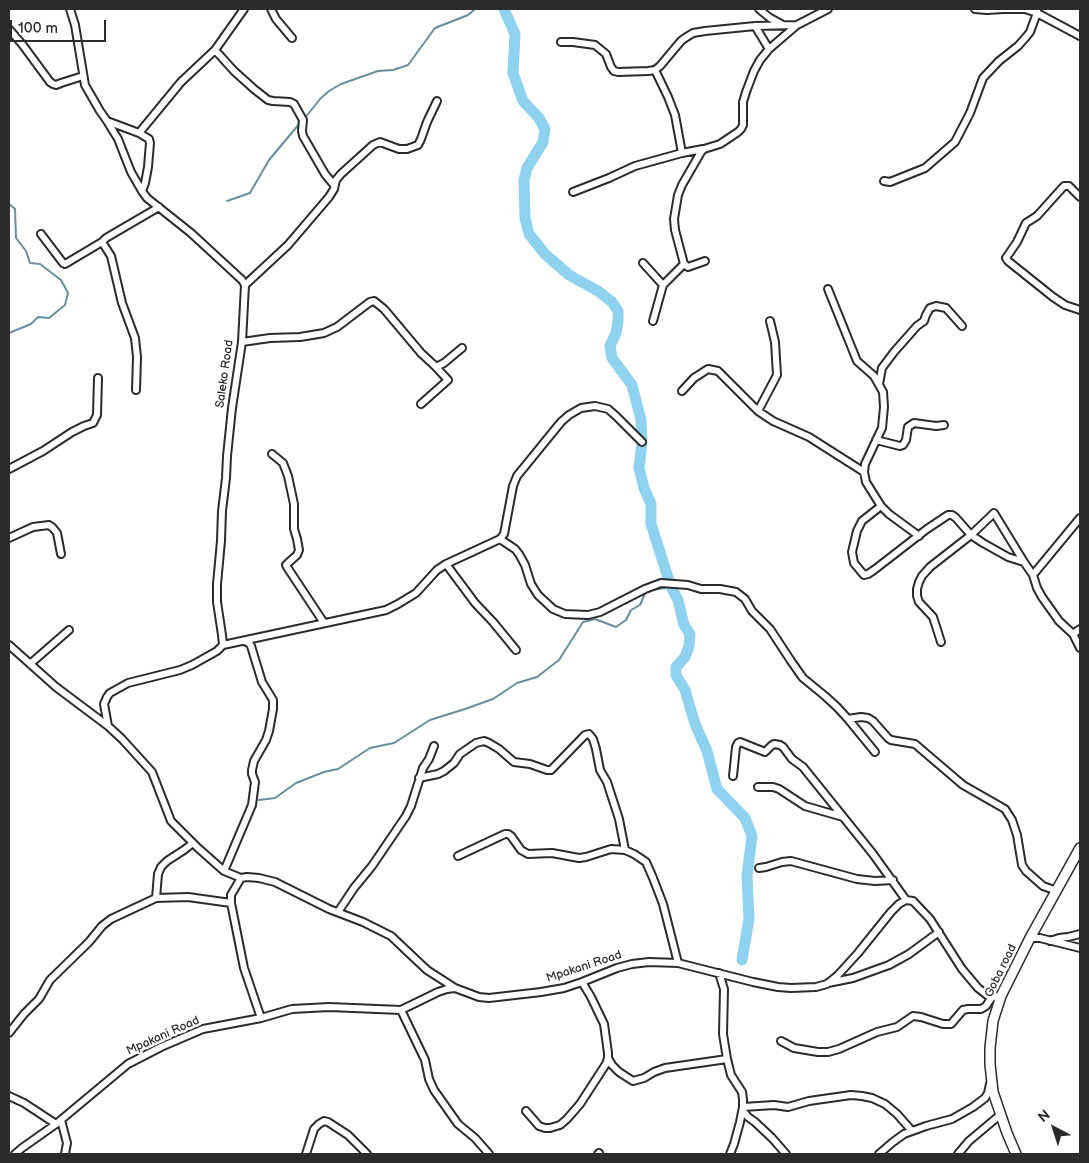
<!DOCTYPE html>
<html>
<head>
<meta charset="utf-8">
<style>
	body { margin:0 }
	#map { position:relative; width:1089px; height:1163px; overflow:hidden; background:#fff; font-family:"Balsamiq Sans",sans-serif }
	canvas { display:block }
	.frame { position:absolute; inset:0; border:10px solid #2b2b2b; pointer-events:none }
	.north { position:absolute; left:1029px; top:1103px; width:50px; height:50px; -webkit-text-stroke:4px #fff; paint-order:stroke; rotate:320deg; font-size:14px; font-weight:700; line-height:20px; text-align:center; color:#2b2b2b }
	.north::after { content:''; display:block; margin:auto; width:18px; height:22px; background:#2b2b2b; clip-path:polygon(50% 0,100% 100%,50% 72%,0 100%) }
	.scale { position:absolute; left:10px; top:20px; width:96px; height:22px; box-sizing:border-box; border:2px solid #2b2b2b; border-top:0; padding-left:6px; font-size:15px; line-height:18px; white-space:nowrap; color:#2b2b2b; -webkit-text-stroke:4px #fff; paint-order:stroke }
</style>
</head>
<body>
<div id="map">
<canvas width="1089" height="1163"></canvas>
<div class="frame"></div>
<div class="north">N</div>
<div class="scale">100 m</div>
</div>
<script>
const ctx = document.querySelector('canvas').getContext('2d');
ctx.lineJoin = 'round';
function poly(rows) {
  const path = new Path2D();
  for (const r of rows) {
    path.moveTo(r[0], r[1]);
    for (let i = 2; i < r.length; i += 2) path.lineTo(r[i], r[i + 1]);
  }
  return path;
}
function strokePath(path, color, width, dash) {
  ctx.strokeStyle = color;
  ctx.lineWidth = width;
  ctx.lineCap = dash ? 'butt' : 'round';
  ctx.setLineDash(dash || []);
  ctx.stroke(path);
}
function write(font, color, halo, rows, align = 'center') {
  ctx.font = font + ' "Balsamiq Sans",sans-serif';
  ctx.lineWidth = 5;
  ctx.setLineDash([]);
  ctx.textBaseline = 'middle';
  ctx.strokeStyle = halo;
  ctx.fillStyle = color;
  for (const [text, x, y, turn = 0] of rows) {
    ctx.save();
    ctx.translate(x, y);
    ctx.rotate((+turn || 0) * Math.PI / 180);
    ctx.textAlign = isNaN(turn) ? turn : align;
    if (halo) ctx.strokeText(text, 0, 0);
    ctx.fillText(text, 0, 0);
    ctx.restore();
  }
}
strokePath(poly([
	[305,118,320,99,329,91,341,84,378,71,393,70,408,65,435,28,468,15,475,9],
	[227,201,250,193,269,160,300,123],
	[9,204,15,209,16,238,26,251,30,263,40,264,61,280,68,293,65,305,49,318,38,317,31,324,9,333],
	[259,800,275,798,296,783,324,772,338,769,370,748,394,743,430,720,465,709,493,699,517,683,537,677,559,660,583,622,595,619,616,627,626,620,631,610,640,605,646,591,671,587]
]), '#678fa1', 2);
strokePath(poly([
	[504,9,515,34,513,73,523,101,539,118,545,129,543,142,527,168,524,180,525,218,529,234,545,254,569,275,598,291,612,302,618,311,618,321,616,333,610,346,612,358,632,385,641,420,642,442,639,468,644,488,651,504,651,524,671,587,678,600,684,625,690,634,689,646,685,657,676,667,676,675,685,690,695,724,707,751,717,789,745,818,752,836,747,876,749,919,742,960]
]), '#8fd2f0', 11);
const street = poly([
	[70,9,75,25,85,85,100,111,107,121,118,139,131,172,142,191,147,198,191,233,242,280,245,285,242,342,232,408,227,456,226,478,222,511,221,541,217,584,217,602,222,635,223,645,217,651,192,665,180,670,128,683,110,693,107,697,104,704,108,726],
	[271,9,276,19,292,38],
	[759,9,770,18,781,24],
	[975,9,987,10,1003,9,1025,9,1037,13,1080,36],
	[755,26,769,49],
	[9,29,22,44,50,82,53,84,56,85,61,83,83,76],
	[561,42,573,42,595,45,606,54,611,67,614,71,618,72,648,71,655,70,660,66,681,41,685,38,693,33,705,31,755,26,797,25],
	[215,50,234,71,254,89,268,100,273,101,290,102,294,104,303,120,302,131,303,136,325,174,334,185],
	[655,70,668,97,675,115,682,153],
	[107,121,139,133,149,139,150,143,148,167,145,183,142,191],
	[139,133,181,82,215,50,244,9],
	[884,181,890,182,925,168,955,142,970,113,983,78,999,61,1018,46,1026,37,1030,32,1037,13,1037,9],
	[573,192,609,178,635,166,682,153,703,149],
	[1080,197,1069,186,1064,186,1037,216,1026,223,1017,242,1006,258,1008,261,1053,297,1065,305,1080,310],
	[41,234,63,263,65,264,102,242],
	[705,261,688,267,684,264,675,230,674,219,678,195,682,185,701,152,704,149,720,144,738,132,741,129,743,125,743,102,746,92,754,71,760,60,769,49,797,25,828,9],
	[643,263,663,285],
	[245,285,288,245,329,197,334,189,336,180,341,174,373,145,380,142,399,149,407,149,418,145,421,139,427,122,437,101],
	[828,289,857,361,874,376,883,392,884,407,882,428,865,464,864,472,866,482,881,506,889,514,919,536],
	[653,321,663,285,684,264],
	[242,342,270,338,300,337,324,333,337,327,370,302,374,301,384,309,421,353,435,366,448,380,421,404],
	[435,366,438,366,444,363,462,348],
	[879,384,882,368,894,352,917,326,924,321,926,315,930,308,936,306,946,308,962,326],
	[136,390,137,357,135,338,122,303,111,256,102,242,106,238,159,207],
	[682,391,694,378,708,369,718,371,758,411,773,421,809,437,864,472],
	[758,411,777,375,775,342,770,321],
	[876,440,900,446,903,445,906,440,908,427,914,423,936,426,944,425],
	[272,454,283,463,288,476,294,504,294,529,297,539,299,550,297,555,288,563,286,565,287,567,324,623],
	[9,469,43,451,72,432,84,426,93,423,97,415,98,378],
	[881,506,862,521,857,531,852,552,854,563,864,575,868,574,874,570,927,529,948,515,952,515,956,518,971,535,983,543,1008,557,1024,562],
	[1080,518,1037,570,1033,575,1037,588,1042,597,1059,621,1073,634,1080,648],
	[9,538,33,527,49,525,53,528,57,533,61,554],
	[500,539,515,549,519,554,525,565,531,584,538,595,553,609,565,614,588,615,600,612,645,589,661,583,688,585,701,589,720,589,736,592,745,599,752,611,770,629,791,661,803,678,825,696,837,707,848,719,875,752],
	[446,564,475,603,493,622,516,650],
	[1073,634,1080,629],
	[941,642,933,617,919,602,917,596,917,589,919,582,922,576,930,567,971,535,994,513,1024,562,1033,575],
	[9,645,56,687,108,726,122,739,152,772,171,821,198,848,224,871,241,878,247,877,259,878,275,882,329,909,363,922,391,936,427,970,455,988],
	[223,645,386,610,398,604,416,593,437,570,446,564,500,539,504,534,513,486,517,476,561,422,569,415,581,408,595,406,608,409,616,416,642,442],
	[30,664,69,630],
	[848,719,861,717,868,718,873,721,888,738,891,740,915,744,963,785,1005,809,1012,820,1017,835,1022,865,1026,871,1043,886,1057,891],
	[733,776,736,747,738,743,740,742,765,752,771,746,774,744,780,745,783,747,792,759,803,767,873,854,906,900],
	[419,778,438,774,444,771,454,763,460,754,476,743,484,741,489,743,499,749,514,762,530,764,547,770,551,770,585,735,589,734,593,739,596,749,600,770,607,782,619,819,625,850],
	[758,787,773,787,779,789,805,806,843,817],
	[458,856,505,834,508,834,511,836,521,850,528,854,552,853,579,858,586,857,611,849,625,850,634,854,646,862,653,878,663,904,678,963],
	[759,868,766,867,782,862,791,861,857,879,875,881,893,880],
	[224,871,252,805,255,782,252,774,252,770,254,761,266,740,269,731,273,709,273,700,262,682,251,646,249,643,244,641],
	[241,878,231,895,231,903,244,968,261,1018],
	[156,898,158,874,161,867,167,861,184,850,193,843],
	[338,912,354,888,372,866,406,816,411,806,423,768,429,759,434,746],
	[1030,938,1040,938,1080,948],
	[1050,941,1059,938,1068,937,1080,934],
	[719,973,724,989,723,1034,727,1059,731,1075,742,1092,743,1099,743,1107,740,1122,734,1144,730,1154],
	[828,983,853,978,889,965,909,954,939,932],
	[401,1010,425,1060,429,1079,434,1090,458,1124,475,1138,489,1154],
	[9,1033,24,1014,39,999,50,980,89,942,102,926,111,919,156,898,188,897,231,903],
	[781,1041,794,1048,818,1052,828,1052,839,1049,877,1032,897,1027,913,1016,921,1017,943,1024,951,1024,963,1010,968,1009,981,1009,986,1006,992,997],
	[608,1058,612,1065,619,1072,633,1081,644,1078,654,1072,665,1068,727,1059],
	[9,1096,24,1103,56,1124],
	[743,1107,774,1105,788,1107,809,1101,851,1095,862,1096,872,1098,885,1104,897,1114,912,1131],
	[526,1111,539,1126,545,1128,550,1128,560,1125,567,1119,580,1104,606,1064,608,1058,608,1053,604,1024,591,997,582,982],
	[743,1111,748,1117,755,1122,772,1138,786,1154],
	[61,1120,67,1143,65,1154],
	[15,1154,22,1148,56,1124,128,1064,161,1047,203,1029,261,1018,292,1009,329,1007,401,1010,438,992,447,989,455,988,479,997,489,998,541,992,564,988,582,982,617,968,632,964,649,962,678,963,753,982,778,987,791,988,816,987,827,984,838,975,858,953,891,912,899,904,906,900,913,901,930,919,962,969,978,988,987,995,992,997,1001,996],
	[306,1154,314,1129,319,1124,324,1121,328,1122,348,1135,367,1154],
	[598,1154,599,1153],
	[879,1154,893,1142,904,1134,926,1126,952,1119,973,1107,985,1098,988,1093,990,1084],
	[958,1154,969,1141,1000,1115]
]);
const secondary = poly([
	[1016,1154,1007,1133,993,1092,990,1064,990,1048,993,1021,1001,996,1030,938,1080,848]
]);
strokePath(street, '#2b2b2b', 10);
strokePath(secondary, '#2b2b2b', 12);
strokePath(street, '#fff', 6);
strokePath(secondary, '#fff', 9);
write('12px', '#2b2b2b', '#fff', [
	["Saleko Road",225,374,-82],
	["Mpakani Road",584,967,-18],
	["Goba road",1001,971,-64],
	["Mpakani Road",163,1036,-24]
]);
</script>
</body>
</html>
